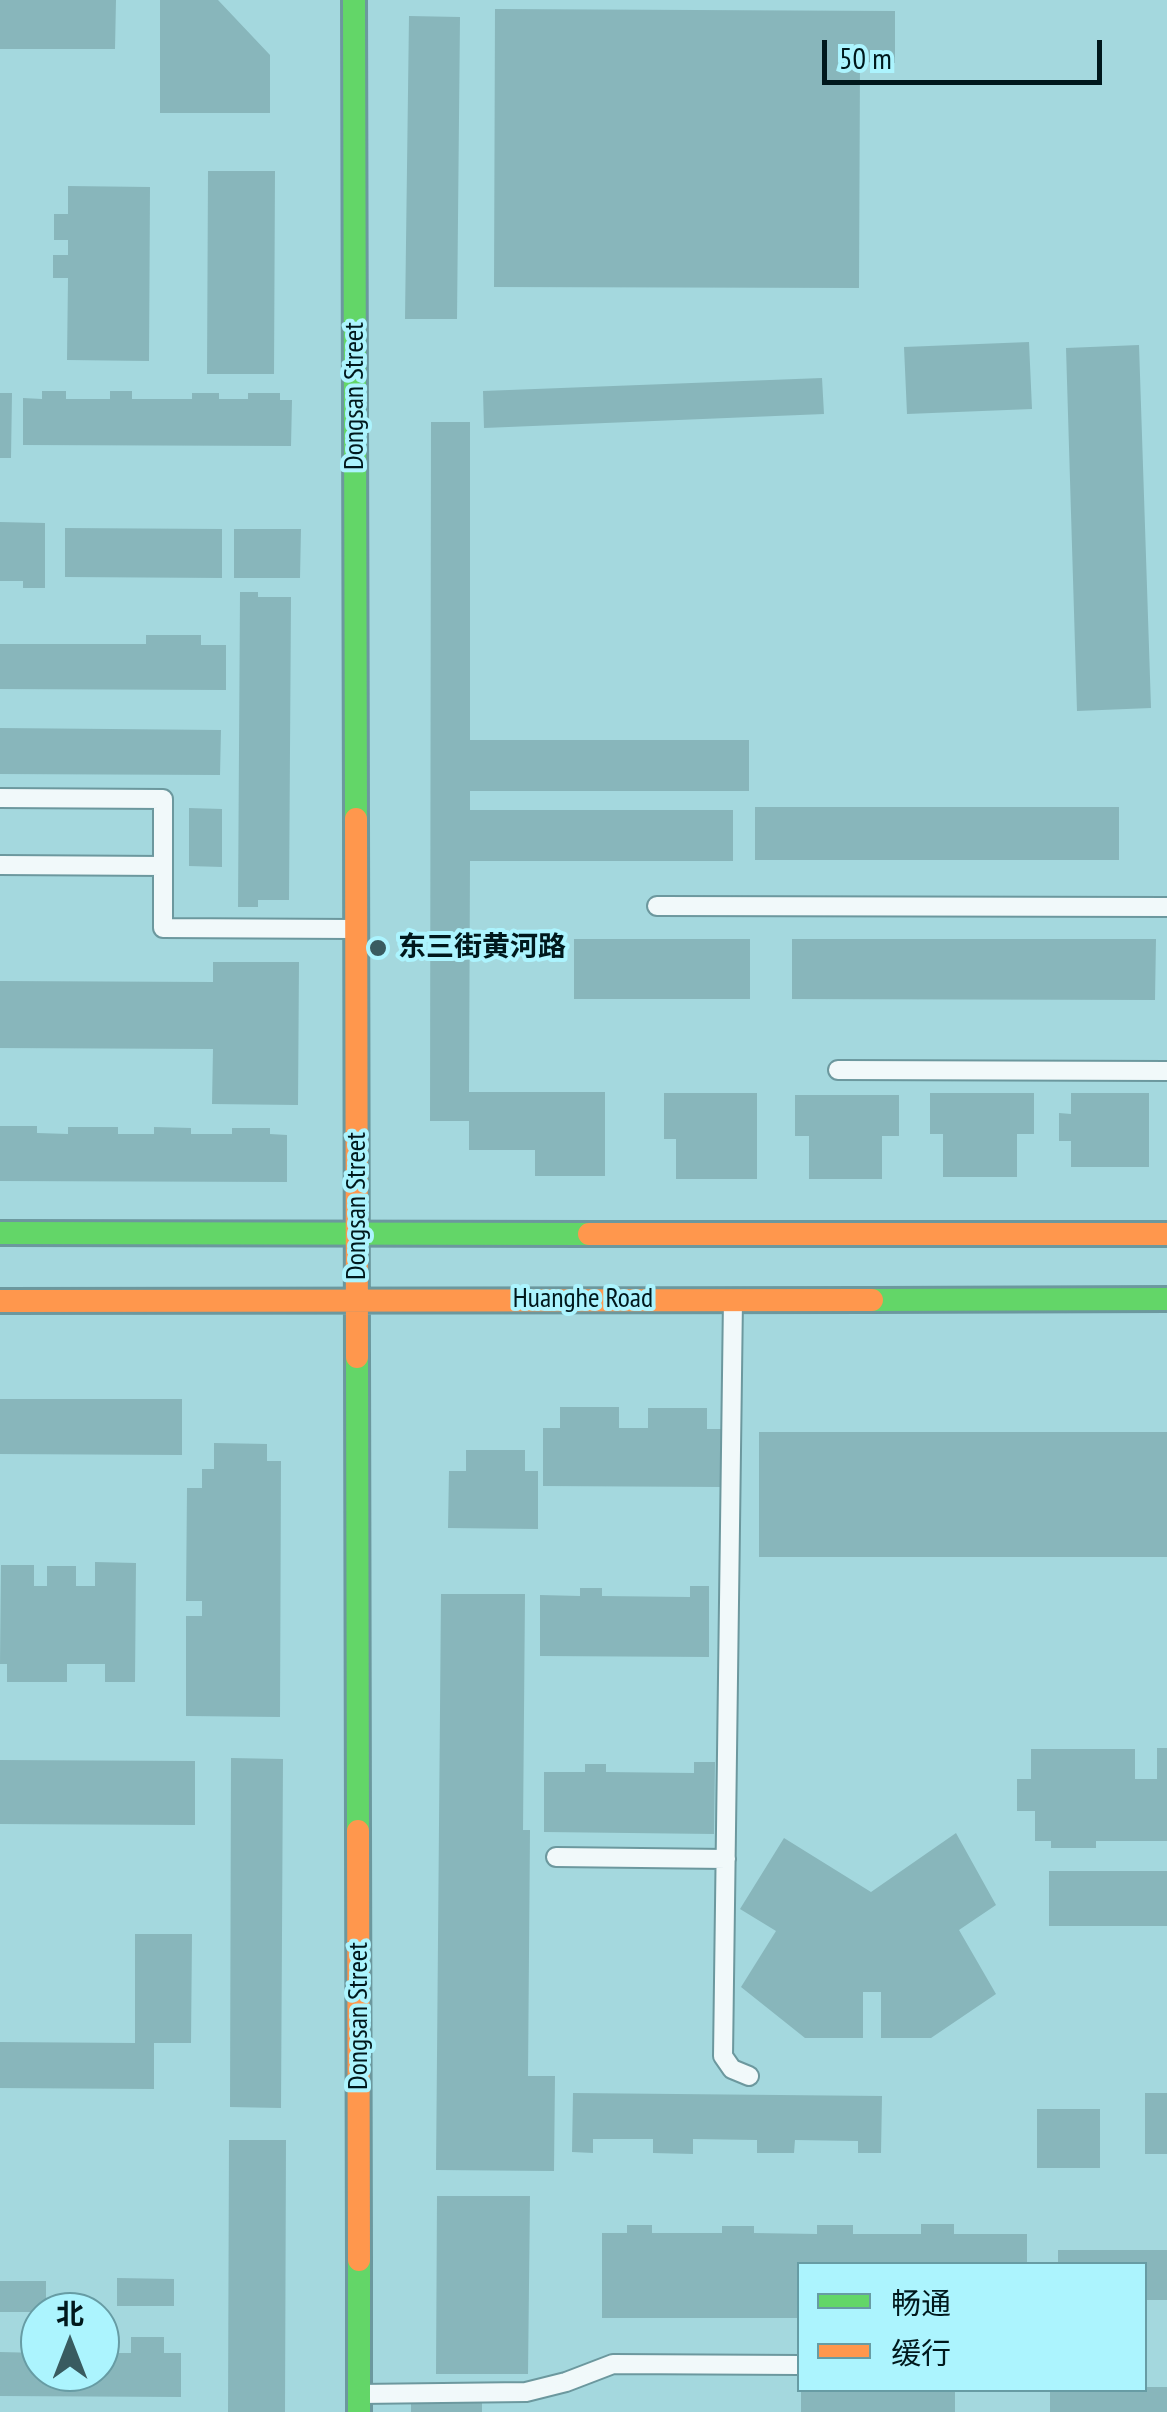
<!DOCTYPE html>
<html>
<head>
<meta charset="utf-8">
<style>
	body { margin:0 }
	#map { position:relative; width:1167px; height:2412px; overflow:hidden; background:#a4d8de; font-family:"PT Sans Narrow","Noto Sans SC",sans-serif }
	canvas { display:block }
	.legend { position:absolute; left:797px; top:2262px; width:350px; height:130px; box-sizing:border-box; background:#acf4fe; border:2px solid #679ca4; margin:0; padding:12px 18px; list-style:none; font-size:30px; color:#00181c }
	.legend li { display:flex; align-items:center; gap:20px; height:50px }
	.legend b { width:50px; border:2px solid #679ca4 }
	.north { position:absolute; left:20px; top:2292px; width:100px; height:100px; box-sizing:border-box; background:#acf4fe; border:2px solid #679ca4; border-radius:50%; rotate:0deg; font-size:28px; font-weight:700; line-height:40px; text-align:center; color:#00181c }
	.north::after { content:''; display:block; margin:auto; width:35px; height:45px; background:#395b60; clip-path:polygon(50% 0,100% 100%,50% 72%,0 100%) }
	.scale { position:absolute; left:822px; top:40px; width:280px; height:45px; box-sizing:border-box; border:5px solid #00181c; border-top:0; padding-left:12px; font-size:30px; line-height:35px; white-space:nowrap; color:#00181c; -webkit-text-stroke:8px #acf4fe; paint-order:stroke }
</style>
</head>
<body>
<div id="map">
<canvas width="1167" height="2412"></canvas>
<ul class="legend">
<li><b style="height:12px;background:#63d668"></b>畅通</li>
<li><b style="height:12px;background:#ff974d"></b>缓行</li>
</ul>
<div class="north">北</div>
<div class="scale">50 m</div>
</div>
<script>
const ctx = document.querySelector('canvas').getContext('2d');
ctx.lineJoin = 'round';
function fillPath(path, color) {
  ctx.fillStyle = color;
  ctx.fill(path, 'evenodd');
}
function poly(rows) {
  const path = new Path2D();
  for (const r of rows) {
    path.moveTo(r[0], r[1]);
    for (let i = 2; i < r.length; i += 2) path.lineTo(r[i], r[i + 1]);
  }
  return path;
}
function strokePath(path, color, width, dash) {
  ctx.strokeStyle = color;
  ctx.lineWidth = width;
  ctx.lineCap = dash ? 'butt' : 'round';
  ctx.setLineDash(dash || []);
  ctx.stroke(path);
}
function write(font, color, halo, rows, align = 'center') {
  ctx.font = font + ' "PT Sans Narrow","Noto Sans SC",sans-serif';
  ctx.lineWidth = 8;
  ctx.setLineDash([]);
  ctx.textBaseline = 'middle';
  ctx.strokeStyle = halo;
  ctx.fillStyle = color;
  for (const [text, x, y, turn = 0] of rows) {
    ctx.save();
    ctx.translate(x, y);
    ctx.rotate((+turn || 0) * Math.PI / 180);
    ctx.textAlign = isNaN(turn) ? turn : align;
    if (halo) ctx.strokeText(text, 0, 0);
    ctx.fillText(text, 0, 0);
    ctx.restore();
  }
}
fillPath(poly([
	[0,0,116,0,115,49,0,49],
	[160,0,218,0,270,55,270,113,160,113],
	[495,9,895,11,895,63,860,62,859,288,494,287],
	[409,16,460,17,457,319,405,319],
	[208,171,275,171,274,374,207,374],
	[68,186,150,187,149,361,67,360,68,278,53,278,53,255,68,255,68,240,54,240,54,214,68,214],
	[1029,342,1032,409,907,414,904,347],
	[1139,345,1151,708,1077,711,1066,348],
	[822,378,824,414,484,428,483,391],
	[42,391,66,391,66,399,110,399,110,391,132,391,132,399,192,399,192,393,219,393,219,399,248,399,248,393,280,393,280,400,292,400,291,446,23,445,23,398,42,399],
	[0,393,12,393,11,458,0,458],
	[431,422,470,422,470,740,749,740,749,791,470,791,470,810,733,810,733,861,470,861,469,1092,605,1092,605,1176,535,1176,535,1150,469,1150,469,1121,430,1121],
	[0,522,45,523,45,588,23,588,23,581,0,581],
	[65,528,222,529,222,578,65,577],
	[234,529,301,529,300,578,234,578],
	[240,592,258,592,258,597,291,597,289,900,258,900,258,907,238,907],
	[146,635,201,635,201,645,226,645,226,690,0,689,0,644,146,644],
	[0,728,221,730,220,775,0,774],
	[755,807,1119,807,1119,860,755,860],
	[189,808,222,809,222,867,189,866],
	[574,939,750,939,750,999,574,999],
	[792,939,1156,939,1155,1000,792,999],
	[213,962,299,962,298,1105,212,1104,213,1049,0,1048,0,981,213,982],
	[664,1093,757,1093,757,1179,676,1179,676,1139,664,1139],
	[930,1093,1034,1093,1034,1134,1017,1134,1017,1177,943,1177,943,1134,930,1134],
	[1071,1093,1149,1093,1149,1167,1071,1167,1071,1141,1059,1141,1059,1113,1071,1114],
	[795,1095,899,1095,899,1136,882,1136,882,1179,809,1179,809,1136,795,1136],
	[0,1126,37,1126,37,1133,68,1134,68,1127,118,1127,118,1134,154,1134,154,1127,191,1128,191,1134,232,1134,232,1128,270,1128,270,1134,287,1135,287,1182,0,1181],
	[0,1399,182,1399,182,1455,0,1454],
	[560,1407,619,1407,619,1428,648,1428,648,1408,707,1408,707,1429,721,1429,721,1487,543,1486,543,1428,560,1428],
	[759,1432,1167,1432,1167,1557,759,1557],
	[214,1443,267,1444,267,1461,281,1461,280,1717,186,1716,186,1616,202,1616,202,1601,186,1601,187,1488,202,1488,202,1469,214,1469],
	[466,1450,525,1450,525,1471,538,1471,538,1529,448,1528,449,1471,466,1471],
	[95,1562,136,1563,135,1682,105,1682,105,1664,67,1664,67,1682,7,1682,7,1664,0,1664,1,1565,34,1565,34,1586,47,1586,47,1566,76,1566,76,1586,95,1586],
	[690,1586,709,1586,709,1657,540,1656,540,1595,580,1596,580,1588,602,1588,602,1596,690,1597],
	[441,1594,525,1594,523,1830,530,1830,528,2076,555,2076,554,2171,436,2170],
	[1157,1748,1167,1748,1167,1841,1096,1841,1096,1848,1051,1848,1051,1841,1035,1841,1035,1811,1017,1811,1017,1779,1031,1779,1031,1749,1135,1749,1135,1779,1157,1779],
	[231,1758,283,1759,281,2108,230,2107],
	[0,1760,195,1761,195,1825,0,1824],
	[694,1762,715,1762,714,1834,544,1832,544,1772,585,1772,585,1764,606,1764,606,1772,694,1773],
	[956,1833,996,1905,959,1930,996,1994,931,2038,881,2038,881,1992,863,1992,863,2038,805,2038,741,1987,776,1931,740,1909,784,1838,871,1892],
	[1049,1871,1167,1871,1167,1926,1049,1926],
	[135,1934,192,1934,191,2043,154,2043,154,2089,0,2088,0,2042,135,2043],
	[573,2093,882,2096,881,2153,858,2153,858,2141,795,2140,794,2153,757,2153,757,2140,693,2139,693,2154,653,2153,653,2139,593,2139,593,2153,572,2152],
	[1145,2093,1167,2093,1167,2154,1145,2154],
	[1037,2109,1100,2109,1100,2168,1037,2168],
	[229,2140,286,2140,285,2412,228,2412],
	[437,2196,530,2196,528,2374,436,2374],
	[921,2224,954,2224,954,2234,1027,2234,1027,2264,800,2264,800,2318,602,2318,602,2233,627,2233,627,2225,652,2225,652,2233,722,2233,722,2226,754,2226,754,2233,817,2234,817,2225,853,2225,853,2234,921,2234],
	[1058,2250,1167,2250,1167,2300,1144,2300,1144,2264,1058,2264],
	[117,2278,174,2279,174,2306,117,2306],
	[0,2281,46,2281,46,2312,0,2312],
	[131,2337,164,2337,164,2353,181,2353,181,2397,0,2396,0,2352,40,2353,40,2372,100,2372,100,2353,131,2353],
	[1144,2387,1167,2387,1167,2412,1050,2412,1050,2390,1144,2390],
	[801,2390,955,2391,955,2412,801,2412],
	[411,2401,482,2402,482,2412,411,2412]
]), '#88b6bb');
const lane = poly([
	[0,798,163,799,163,866],
	[0,865,163,866,163,928,352,929],
	[657,906,1167,907],
	[838,1070,1167,1071],
	[733,1299,723,2056,732,2069,749,2076],
	[556,1857,726,1859],
	[359,2394,526,2392,566,2382,613,2364,800,2365]
]);
const fast = poly([
	[354,0,356,819],
	[0,1233,589,1234],
	[872,1300,1167,1299],
	[357,1357,358,1831],
	[359,2260,359,2412]
]);
const slow = poly([
	[356,819,357,1357],
	[589,1234,1167,1234],
	[0,1301,872,1300],
	[358,1831,359,2260]
]);
strokePath(lane, '#6c989e', 22);
strokePath(fast, '#6c989e', 28);
strokePath(slow, '#6c989e', 28);
strokePath(lane, '#f1f9fa', 18);
strokePath(fast, '#63d668', 22);
strokePath(slow, '#ff974d', 22);
for (const [x, y, r, color] of [
	[378,948,10,"#395b60"]
]) {
  const dot = new Path2D();
  dot.arc(x, y, r, 0, 2 * Math.PI);
  ctx.fillStyle = color;
  ctx.fill(dot);
  strokePath(dot, '#acf4fe', 4);
}
write('28px', '#00181c', '#acf4fe', [
	["Dongsan Street",355,396,-90],
	["Dongsan Street",357,1206,-90],
	["Huanghe Road",583,1299],
	["Dongsan Street",359,2016,-90]
]);
write('bold 28px', '#00181c', '#acf4fe', [
	["东三街黄河路",398,948]
], 'left');
</script>
</body>
</html>
